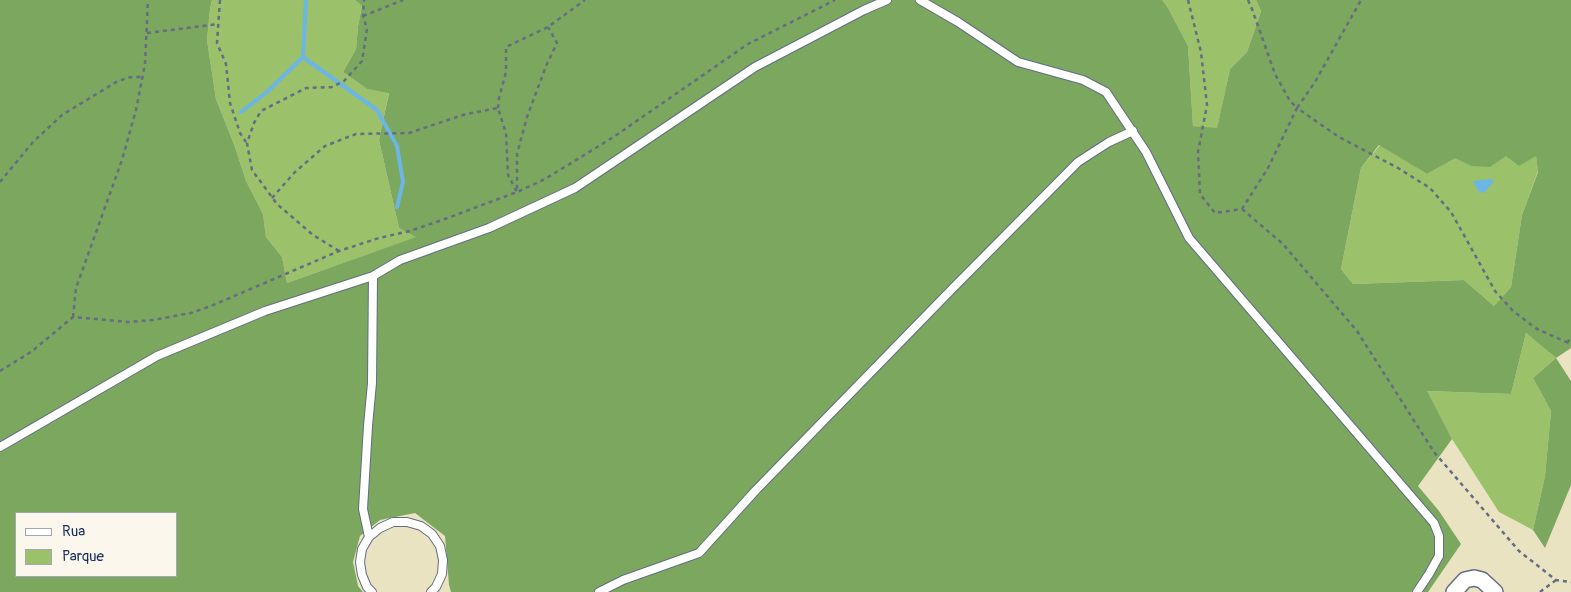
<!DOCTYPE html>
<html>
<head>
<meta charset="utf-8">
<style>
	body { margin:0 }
	#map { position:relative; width:1571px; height:592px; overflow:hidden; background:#e9e3c2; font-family:Pangolin,sans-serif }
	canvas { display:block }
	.legend { position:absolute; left:15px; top:512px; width:162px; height:65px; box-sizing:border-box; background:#fbf7ec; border:1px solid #a1a7b3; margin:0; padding:6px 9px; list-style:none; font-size:15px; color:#1b2f5e }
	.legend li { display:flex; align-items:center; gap:10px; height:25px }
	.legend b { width:25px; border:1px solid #a1a7b3 }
</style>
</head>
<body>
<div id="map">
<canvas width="1571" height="592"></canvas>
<ul class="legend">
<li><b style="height:6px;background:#fff"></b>Rua</li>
<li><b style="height:14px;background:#9bc16b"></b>Parque</li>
</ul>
</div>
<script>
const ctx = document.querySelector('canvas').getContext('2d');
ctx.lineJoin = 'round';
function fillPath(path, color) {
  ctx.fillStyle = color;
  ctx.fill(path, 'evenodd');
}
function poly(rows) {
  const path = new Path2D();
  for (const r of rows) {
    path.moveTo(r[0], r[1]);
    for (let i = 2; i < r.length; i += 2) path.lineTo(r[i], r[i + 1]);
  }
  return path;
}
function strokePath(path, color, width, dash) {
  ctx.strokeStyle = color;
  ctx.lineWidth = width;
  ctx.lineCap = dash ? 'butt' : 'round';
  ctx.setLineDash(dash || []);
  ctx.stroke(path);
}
fillPath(poly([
	[212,0,355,0,362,6,358,26,356,49,343,72,367,89,389,92,379,140,399,228,417,237,287,283,282,257,266,237,263,214,246,181,235,147,216,99,207,40,210,9],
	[1162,0,1256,0,1261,11,1247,52,1230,69,1217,129,1193,126,1188,46,1167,6],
	[1380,145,1427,174,1455,157,1471,166,1506,156,1536,156,1538,171,1522,215,1511,287,1494,306,1464,280,1353,284,1341,269,1361,168],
	[1526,333,1556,358,1533,378,1551,411,1545,476,1533,530,1499,512,1452,439,1426,391,1511,394]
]), '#9bc16b');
fillPath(poly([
	[0,0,212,0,210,9,207,40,216,99,235,147,246,181,263,214,266,237,282,257,287,283,416,237,399,228,379,140,389,93,367,89,343,72,356,49,358,26,362,6,355,0,1162,0,1167,6,1188,46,1193,126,1217,128,1230,69,1247,52,1261,11,1256,0,1571,0,1571,348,1556,358,1571,381,1571,485,1545,548,1533,530,1545,476,1551,411,1533,378,1556,358,1526,333,1511,394,1427,391,1452,439,1418,486,1439,511,1461,544,1428,592,451,592,449,585,445,536,415,513,380,520,360,536,353,562,358,586,363,592,0,592],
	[1379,145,1427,174,1455,158,1471,166,1490,167,1506,156,1519,166,1536,156,1538,172,1522,215,1511,287,1494,306,1464,280,1353,284,1341,269,1361,168],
	[16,513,176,513,176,576,16,576]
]), '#7ca75f');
fillPath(poly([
	[1490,179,1494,181,1485,192,1482,193,1478,191,1473,181]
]), '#6bb6e4');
strokePath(poly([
	[303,57,377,110,397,146,403,182,397,207],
	[241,112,267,92,303,57,306,0]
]), '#6bb6e4', 4);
const lane = poly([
	[920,0,958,22,1018,62,1083,80,1106,92,1146,152,1189,238,1434,523,1439,536,1439,556,1429,574,1417,592],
	[0,447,157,356,265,311,373,276],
	[369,537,363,509,368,426,372,383,373,276,400,260,489,228,575,188,755,67,864,10,887,0],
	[372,592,367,587,362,575,360,562,362,549,369,537,380,528,393,522,407,522,421,526,432,534,440,546,443,560,442,574,436,587,431,592],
	[599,592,623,580,699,553,756,490,954,287,1078,162,1109,142,1133,131]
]);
const street = poly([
	[1454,592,1465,580,1474,578,1482,580,1495,592]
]);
strokePath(lane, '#636e81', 10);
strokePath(street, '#636e81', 18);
strokePath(poly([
	[220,0,217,43,226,64,230,103,240,133,246,142],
	[1188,0,1201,52,1207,105,1198,152,1200,194,1215,213,1242,209,1268,168,1297,108,1339,137,1398,168,1430,188,1451,212,1495,291,1513,311,1537,329,1571,344],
	[1248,0,1252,9,1275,74,1290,101,1297,108,1315,82,1361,0],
	[363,16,403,0],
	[147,33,218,24],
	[498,108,499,98,506,72,506,47,548,27,585,0],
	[0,182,33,142,62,115,118,81,131,77,143,77],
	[272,198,295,172,325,146,356,134,409,133,466,114,498,108,506,133,508,175,517,192,517,154,527,117,546,66,557,43,548,27],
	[1242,209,1283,244,1357,331,1434,452,1519,551,1556,580,1571,582],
	[339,251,313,235,277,204,252,170,247,143,254,123,261,111,306,88,332,87,344,81,355,69,362,61,367,29,363,16,364,0],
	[73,317,76,288,122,160,136,110,145,64,148,0],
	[1567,343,1571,337],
	[0,371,31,352,73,317,129,322,153,320,191,313,211,306,339,251,379,238,410,231,442,220,517,192,545,179,612,138,748,44,835,0],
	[1540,592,1556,580]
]), '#636e81', 2.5, [4, 4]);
strokePath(lane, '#fff', 8);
strokePath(street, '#fff', 15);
</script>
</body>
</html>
